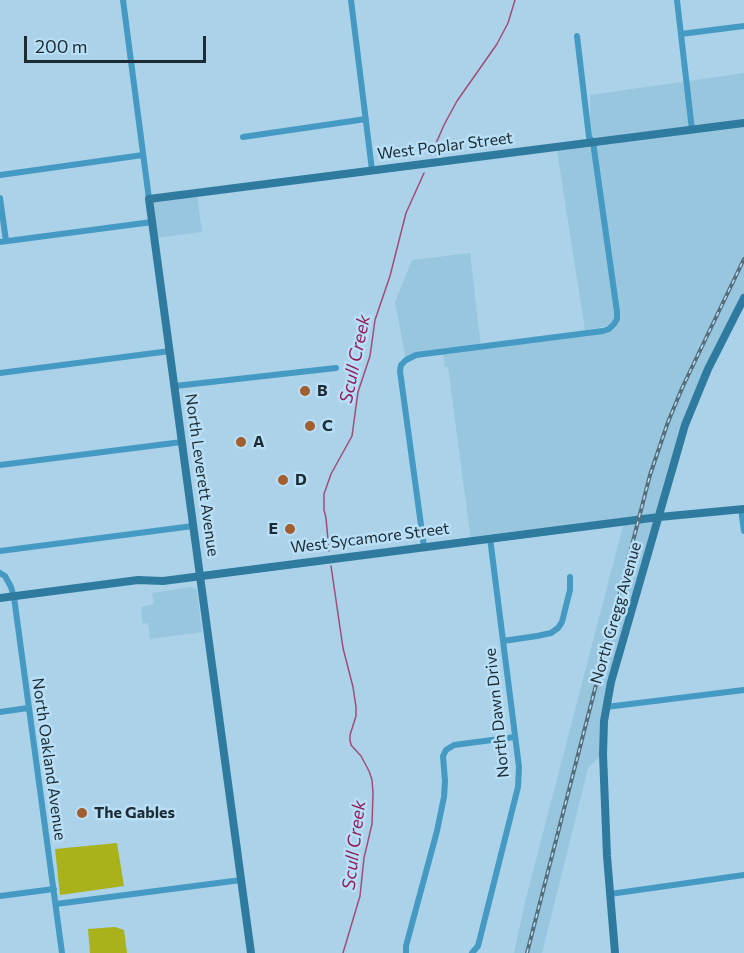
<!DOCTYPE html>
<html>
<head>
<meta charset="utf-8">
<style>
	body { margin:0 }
	#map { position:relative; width:744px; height:953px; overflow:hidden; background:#abd2e8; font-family:Commissioner,sans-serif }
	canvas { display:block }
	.scale { position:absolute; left:24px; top:36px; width:182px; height:27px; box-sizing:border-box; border:3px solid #1c2b34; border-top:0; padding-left:8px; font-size:18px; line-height:21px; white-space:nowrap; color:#1c2b34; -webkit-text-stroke:4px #b8dff5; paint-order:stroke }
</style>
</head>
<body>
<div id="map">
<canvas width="744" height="953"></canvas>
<div class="scale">200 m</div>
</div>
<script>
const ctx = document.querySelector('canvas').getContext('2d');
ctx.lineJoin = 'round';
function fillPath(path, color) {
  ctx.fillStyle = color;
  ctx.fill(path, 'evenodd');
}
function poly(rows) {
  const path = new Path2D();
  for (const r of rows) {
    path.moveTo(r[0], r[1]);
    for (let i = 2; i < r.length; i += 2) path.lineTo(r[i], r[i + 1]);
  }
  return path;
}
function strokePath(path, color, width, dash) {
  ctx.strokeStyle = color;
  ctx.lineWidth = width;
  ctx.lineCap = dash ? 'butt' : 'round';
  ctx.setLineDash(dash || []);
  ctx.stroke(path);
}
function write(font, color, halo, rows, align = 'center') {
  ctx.font = font + ' Commissioner,sans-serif';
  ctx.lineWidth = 5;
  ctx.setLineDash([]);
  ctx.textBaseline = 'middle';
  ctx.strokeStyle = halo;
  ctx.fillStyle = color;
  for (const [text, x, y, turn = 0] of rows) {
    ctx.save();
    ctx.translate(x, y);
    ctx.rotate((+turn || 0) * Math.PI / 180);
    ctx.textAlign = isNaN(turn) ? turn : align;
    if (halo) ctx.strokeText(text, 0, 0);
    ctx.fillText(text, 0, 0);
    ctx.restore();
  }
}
fillPath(poly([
	[744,73,744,298,698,392,611,682,603,754,588,768,542,953,514,953,526,898,624,522,471,541,448,367,445,367,443,352,406,360,395,302,412,260,470,253,481,347,603,331,613,325,585,330,557,151,590,146,590,95],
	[197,193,202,232,154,238,149,199],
	[191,587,196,589,197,591,202,632,150,639,148,623,143,624,141,607,154,604,152,593]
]), '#98c6df');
fillPath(poly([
	[117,843,124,886,60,895,55,849],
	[115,927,124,930,127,953,90,953,88,929]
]), '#a9b21a');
strokePath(poly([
	[431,155,444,125,457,101,497,44,508,23,515,0],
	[329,551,326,518,324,510,324,494,331,474,352,436,358,392,370,356,375,320,390,276,406,213,424,173],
	[331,566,343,648,353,687,356,707,356,716,350,735,350,740,351,745,361,756,369,771,372,780,373,793,372,824,364,858,360,896,343,953]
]), '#a04d79', 1.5);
strokePath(poly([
	[123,0,149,199],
	[351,0,372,170],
	[677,0,692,130],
	[681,34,744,26],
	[243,137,366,119],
	[0,175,143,155],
	[0,198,6,241],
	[0,242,152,222],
	[0,373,170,351],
	[175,386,336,368],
	[0,465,182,442],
	[741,509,744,531],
	[424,547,400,371,401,365,406,360,416,355,603,331,609,329,614,324,617,319,617,312,593,142,589,137,577,36],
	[0,551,193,526],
	[0,573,5,576,11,587,14,597,62,953],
	[503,641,537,636,551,633,558,628,562,622,570,590,570,577],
	[606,707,744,690],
	[0,712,28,708],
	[610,894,744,875],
	[0,896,54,889],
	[56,904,241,880],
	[406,953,406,946,437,831,444,797,445,781,443,756,446,750,454,745,515,737],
	[472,953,478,946,518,787,519,767,490,538]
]), '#459ac4', 6);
strokePath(poly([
	[0,598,138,580,163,581,659,517,744,509],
	[251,953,149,199,744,123],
	[615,953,607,856,603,754,604,721,611,682,685,425,708,369,744,298]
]), '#2f7ba0', 8);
const rail = poly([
	[527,953,650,475,668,422,683,386,744,259]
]);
strokePath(rail, '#556e7c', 4);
strokePath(rail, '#b8dff5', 1.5, [4.5]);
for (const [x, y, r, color] of [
	[305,391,6,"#a25e2f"],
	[310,426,6,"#a25e2f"],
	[241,442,6,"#a25e2f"],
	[283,480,6,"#a25e2f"],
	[290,529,6,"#a25e2f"],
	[82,813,6,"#a25e2f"]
]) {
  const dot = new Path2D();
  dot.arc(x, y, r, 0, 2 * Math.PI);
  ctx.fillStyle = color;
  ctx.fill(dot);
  strokePath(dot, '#b8dff5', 2);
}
write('16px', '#1c2b34', '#b8dff5', [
	["West Poplar Street",445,146,-7],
	["North Leverett Avenue",202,475,82],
	["West Sycamore Street",370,538,-7],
	["North Gregg Avenue",616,613,-74],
	["North Dawn Drive",497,713,-96],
	["North Oakland Avenue",49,759,82]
]);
write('bold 16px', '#1c2b34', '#b8dff5', [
	["B",317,391],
	["C",322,426],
	["A",253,442],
	["D",295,480],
	["E",278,529,"right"],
	["The Gables",94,813]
], 'left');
write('italic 18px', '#921f5d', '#b8dff5', [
	["Scull Creek",355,359,-78],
	["Scull Creek",354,845,-83]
]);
</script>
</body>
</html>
